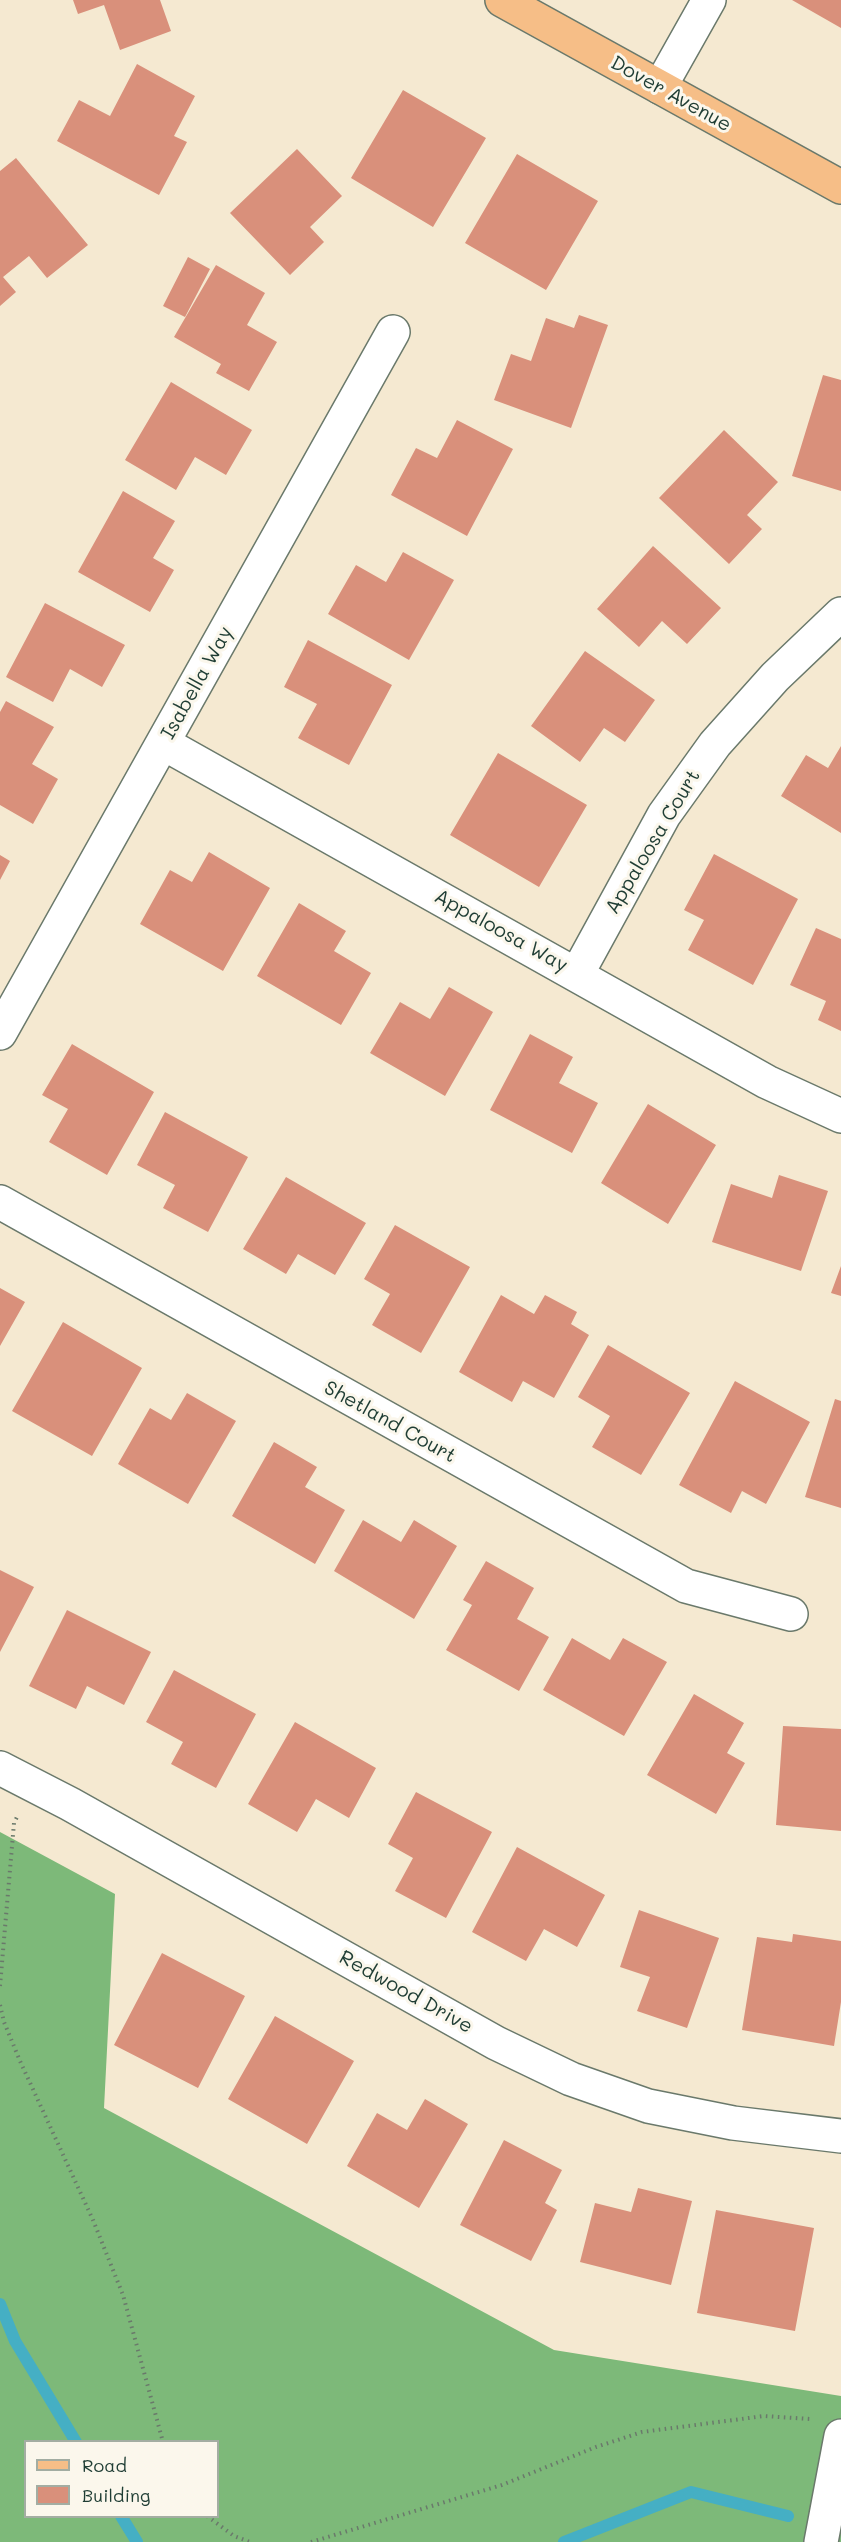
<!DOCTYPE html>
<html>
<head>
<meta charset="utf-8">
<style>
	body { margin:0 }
	#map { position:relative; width:841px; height:2542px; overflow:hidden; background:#f5e9d1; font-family:Mali,sans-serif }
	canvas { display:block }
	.legend { position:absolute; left:24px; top:2440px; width:195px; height:78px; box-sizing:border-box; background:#fbf7ec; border:2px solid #a3ada2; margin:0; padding:8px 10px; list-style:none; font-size:18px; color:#1f3d34 }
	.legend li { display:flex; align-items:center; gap:12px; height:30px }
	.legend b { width:30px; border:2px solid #a3ada2 }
</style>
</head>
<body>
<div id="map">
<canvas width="841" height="2542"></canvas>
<ul class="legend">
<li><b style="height:8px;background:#f6be87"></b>Road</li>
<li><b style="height:16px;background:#d9907b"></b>Building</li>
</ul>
</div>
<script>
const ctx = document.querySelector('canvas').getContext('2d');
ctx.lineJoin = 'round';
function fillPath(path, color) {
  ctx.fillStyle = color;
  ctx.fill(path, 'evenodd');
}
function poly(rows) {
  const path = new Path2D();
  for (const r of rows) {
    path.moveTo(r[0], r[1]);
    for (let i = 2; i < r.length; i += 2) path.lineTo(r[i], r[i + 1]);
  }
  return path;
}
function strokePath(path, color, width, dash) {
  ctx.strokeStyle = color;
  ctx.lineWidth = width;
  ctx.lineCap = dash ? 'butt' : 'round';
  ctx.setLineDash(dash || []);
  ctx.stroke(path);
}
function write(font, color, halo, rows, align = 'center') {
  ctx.font = font + ' Mali,sans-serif';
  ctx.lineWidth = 6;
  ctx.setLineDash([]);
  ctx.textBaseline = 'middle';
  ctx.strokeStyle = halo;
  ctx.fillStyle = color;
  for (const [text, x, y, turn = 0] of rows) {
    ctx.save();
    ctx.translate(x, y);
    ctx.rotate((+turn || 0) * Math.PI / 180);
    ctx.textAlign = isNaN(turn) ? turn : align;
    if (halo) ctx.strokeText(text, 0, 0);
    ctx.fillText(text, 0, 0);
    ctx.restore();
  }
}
fillPath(poly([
	[0,1832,115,1894,104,2108,554,2350,841,2396,841,2542,0,2542],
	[26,2442,218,2442,218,2516,26,2516]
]), '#7db979');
strokePath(poly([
	[0,2304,15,2341,76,2442],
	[121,2516,137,2542],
	[564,2542,691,2492,788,2516]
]), '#45afc4', 12);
fillPath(poly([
	[73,0,160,0,171,31,120,50,104,5,78,14],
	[792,0,841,0,841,28],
	[137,64,195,96,174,136,187,142,159,195,57,141,79,100,110,116],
	[403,90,486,138,433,227,351,178],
	[297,149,342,196,310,227,324,242,290,275,230,213],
	[517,154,598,201,546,290,465,243],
	[16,158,88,245,47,278,29,256,3,277,16,292,0,306,0,171],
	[188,257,210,269,185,317,163,306],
	[216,265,265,293,247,325,277,342,249,391,216,373,221,364,174,337],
	[579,315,608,325,571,428,494,400,511,354,531,361,546,318,574,328],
	[823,375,841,380,841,491,792,476],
	[171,382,252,430,226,475,195,457,176,490,125,460],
	[457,420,513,449,467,536,391,495,416,448,437,458],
	[724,430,778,482,747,515,762,529,729,564,659,498],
	[123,491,175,521,153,558,174,570,150,612,78,572],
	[653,546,721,608,687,644,662,621,639,647,597,609],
	[403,552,454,580,409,660,328,614,356,565,386,582],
	[45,603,125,645,102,687,70,669,53,702,6,677],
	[308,640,392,685,349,765,298,738,317,704,284,687],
	[585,651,655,700,625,742,604,728,580,762,531,726],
	[6,701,54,727,32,764,58,779,33,824,0,805,0,712],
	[841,746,841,833,781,796,806,755,828,768],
	[498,753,587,805,539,887,450,835],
	[209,852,270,888,223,971,140,924,170,870,192,882],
	[714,854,798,899,753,985,688,950,704,920,684,910],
	[0,855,10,861,0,880],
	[299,903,346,931,334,951,371,973,341,1025,257,976],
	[816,928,841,939,841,1031,818,1020,826,1001,790,985],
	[449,987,493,1012,445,1096,370,1053,400,1002,430,1019],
	[530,1034,573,1057,559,1083,598,1103,572,1153,490,1110],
	[72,1044,154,1092,107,1175,49,1142,68,1109,42,1095],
	[648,1104,716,1145,668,1224,601,1183],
	[165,1112,248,1157,208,1232,163,1208,175,1185,137,1165],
	[779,1175,828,1191,801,1271,712,1242,731,1184,772,1198],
	[286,1177,366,1223,335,1275,298,1254,286,1274,243,1249],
	[395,1225,470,1267,421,1353,372,1325,390,1294,364,1279],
	[841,1266,841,1296,831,1293],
	[0,1288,25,1302,0,1346],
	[501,1295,534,1314,545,1295,577,1312,571,1324,589,1335,554,1398,523,1381,512,1402,459,1372],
	[63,1322,142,1368,92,1456,12,1411],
	[608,1345,690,1393,641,1475,592,1447,610,1416,578,1397],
	[735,1381,810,1422,766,1504,742,1491,731,1513,679,1485],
	[187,1393,236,1421,188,1504,118,1464,150,1408,171,1420],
	[835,1399,841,1401,841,1508,805,1497],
	[274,1442,317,1467,305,1487,345,1510,315,1564,232,1516],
	[363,1520,401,1542,414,1520,457,1546,414,1619,334,1571],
	[486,1561,534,1588,517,1619,549,1637,519,1691,446,1650,472,1605,463,1600],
	[0,1570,34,1587,0,1652],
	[67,1610,151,1652,124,1705,87,1686,76,1709,29,1686],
	[572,1638,610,1660,623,1638,667,1662,624,1736,543,1690],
	[174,1670,256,1714,216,1788,171,1764,183,1742,146,1722],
	[694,1694,744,1723,727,1753,745,1763,716,1814,647,1775],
	[295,1722,376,1768,349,1818,316,1799,297,1832,248,1804],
	[783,1726,841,1729,841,1831,776,1825],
	[416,1792,492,1832,446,1918,395,1891,413,1858,388,1844],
	[517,1847,605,1895,577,1947,544,1929,526,1961,472,1932],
	[639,1910,719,1938,687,2028,637,2011,650,1977,620,1967],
	[793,1934,841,1941,841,2002,834,2046,742,2030,757,1937,792,1942],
	[162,1953,245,1996,198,2088,114,2045],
	[275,2016,354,2061,307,2144,228,2099],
	[425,2099,468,2124,419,2208,347,2166,377,2113,407,2130],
	[504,2140,562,2170,545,2203,557,2210,531,2261,460,2225],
	[638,2188,692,2201,671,2285,580,2262,595,2203,631,2212],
	[716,2210,814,2228,795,2331,697,2313]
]), '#d9907b');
const minor = poly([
	[660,87,709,0],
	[163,743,767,1082,841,1116],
	[577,974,664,815,715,744,775,677,841,614],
	[0,1033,393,332],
	[0,1202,686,1586,791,1614],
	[0,1768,70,1804,496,2043,571,2079,648,2106,733,2123,841,2136],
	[821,2542,841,2436]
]);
const major = poly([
	[502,0,841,187]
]);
strokePath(minor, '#6a796b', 36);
strokePath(major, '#6a796b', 36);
strokePath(poly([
	[0,1986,14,1823,17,1817],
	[0,2005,4,2022,20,2061,93,2220,123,2295,163,2442],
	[207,2516,234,2536,250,2542],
	[311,2542,502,2485,596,2447,642,2432,764,2416,810,2419]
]), '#6a796b', 4, [1.5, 4.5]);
strokePath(minor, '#fff', 33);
strokePath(major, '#f6be87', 33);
write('20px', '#1f3d34', '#fbf7ec', [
	["Dover Avenue",671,94,29],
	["Isabella Way",197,683,-61],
	["Appaloosa Court",653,842,-59],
	["Appaloosa Way",501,931,29],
	["Shetland Court",390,1422,29],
	["Redwood Drive",406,1992,29]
]);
</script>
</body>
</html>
